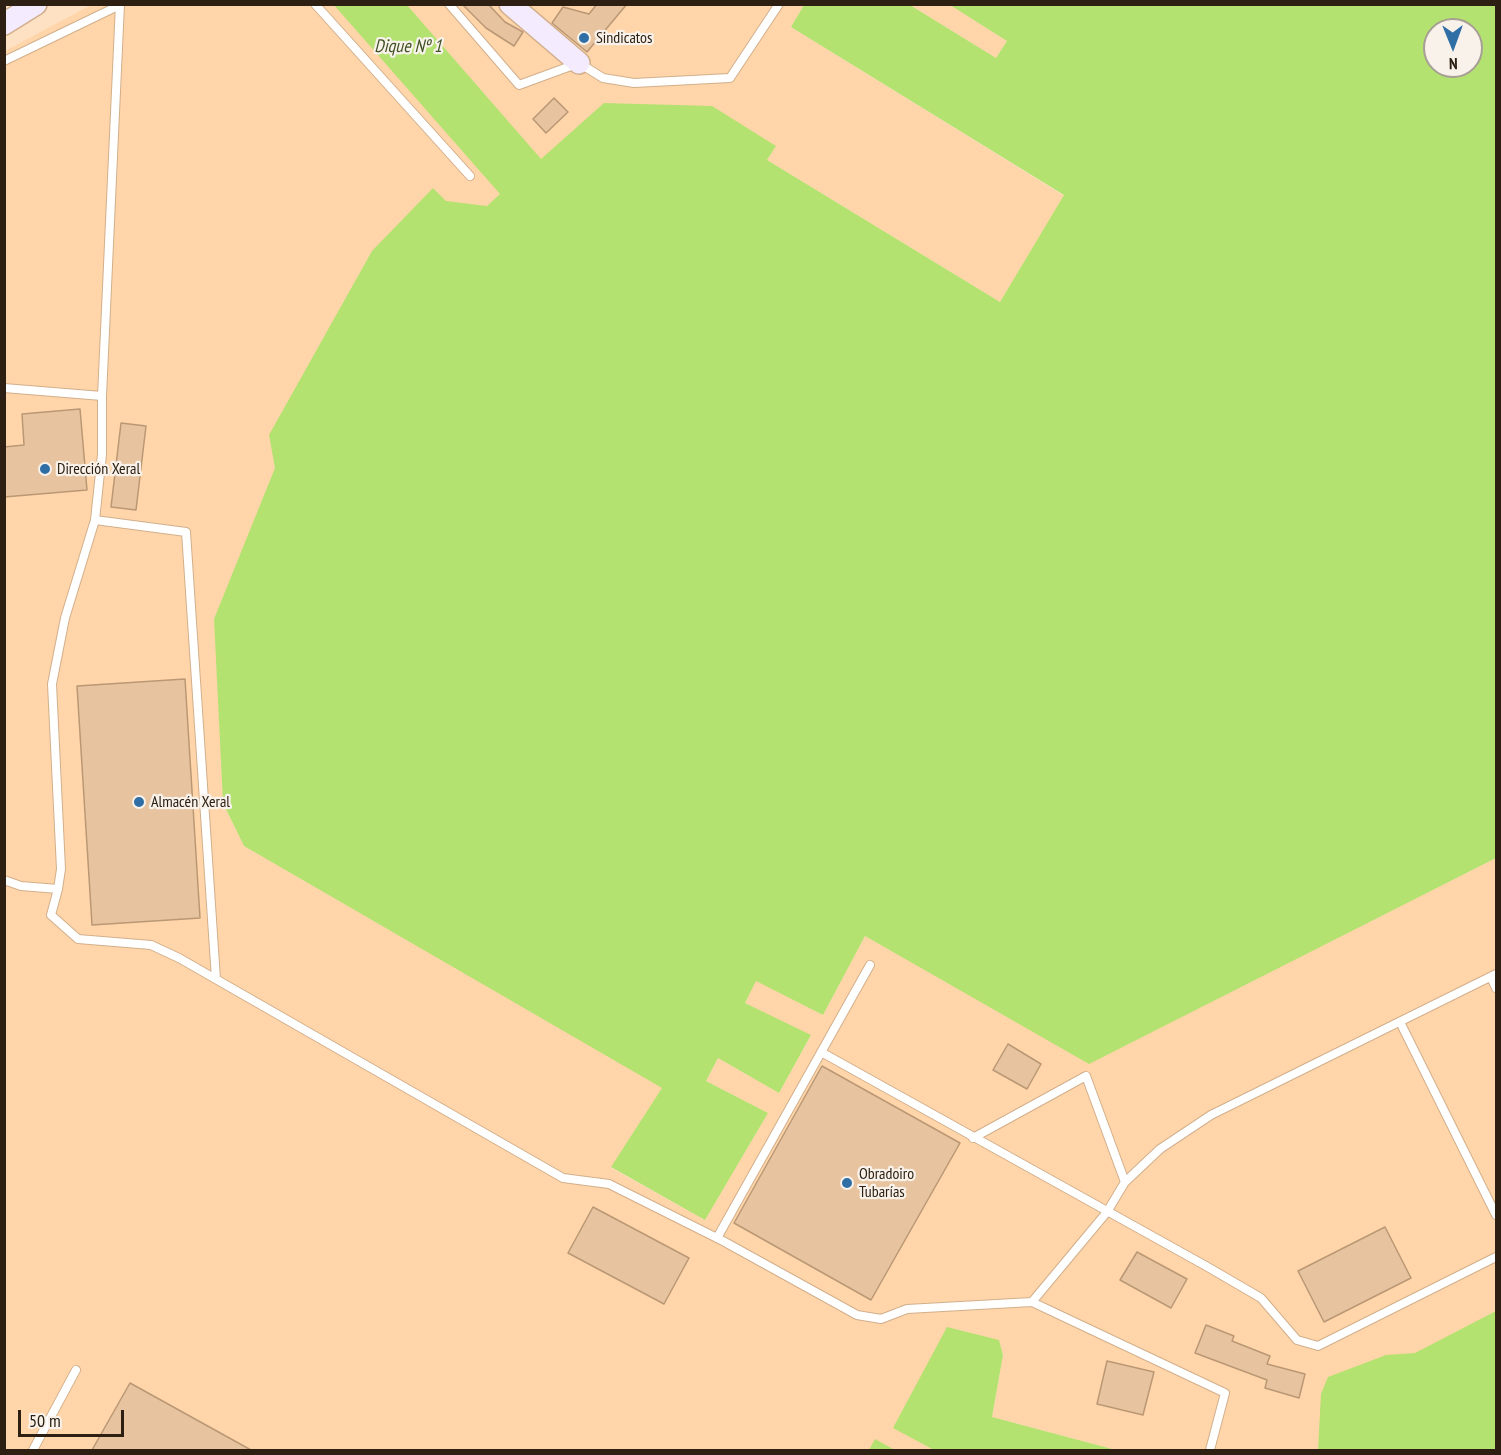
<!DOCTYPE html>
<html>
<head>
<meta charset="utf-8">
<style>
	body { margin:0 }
	#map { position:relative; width:1501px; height:1455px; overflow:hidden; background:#fee1c3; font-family:"PT Sans Narrow",sans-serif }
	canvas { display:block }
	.frame { position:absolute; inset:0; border:6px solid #2d2012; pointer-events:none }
	.north { position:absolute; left:1423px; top:18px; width:60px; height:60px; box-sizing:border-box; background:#f9f2eb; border:2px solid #a79e94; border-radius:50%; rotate:179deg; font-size:16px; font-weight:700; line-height:24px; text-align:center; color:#2d2012 }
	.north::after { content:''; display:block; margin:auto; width:21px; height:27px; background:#306fa5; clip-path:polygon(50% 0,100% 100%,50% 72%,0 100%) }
	.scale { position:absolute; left:18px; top:1410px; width:106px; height:27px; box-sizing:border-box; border:3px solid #2d2012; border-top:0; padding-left:8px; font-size:18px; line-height:21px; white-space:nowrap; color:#2d2012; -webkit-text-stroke:4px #f9f2eb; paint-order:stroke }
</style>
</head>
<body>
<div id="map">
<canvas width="1501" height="1455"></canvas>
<div class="frame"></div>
<div class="north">N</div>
<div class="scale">50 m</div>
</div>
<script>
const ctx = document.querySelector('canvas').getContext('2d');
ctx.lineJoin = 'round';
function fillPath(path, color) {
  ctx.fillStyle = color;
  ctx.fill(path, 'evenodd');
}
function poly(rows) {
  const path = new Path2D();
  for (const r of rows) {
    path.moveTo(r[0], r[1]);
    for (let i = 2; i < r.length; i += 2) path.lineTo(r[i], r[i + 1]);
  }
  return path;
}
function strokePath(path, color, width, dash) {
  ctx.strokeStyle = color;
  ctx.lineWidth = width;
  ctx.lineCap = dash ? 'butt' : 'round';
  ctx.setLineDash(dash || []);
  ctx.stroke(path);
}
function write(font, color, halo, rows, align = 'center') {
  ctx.font = font + ' "PT Sans Narrow",sans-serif';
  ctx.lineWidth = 4.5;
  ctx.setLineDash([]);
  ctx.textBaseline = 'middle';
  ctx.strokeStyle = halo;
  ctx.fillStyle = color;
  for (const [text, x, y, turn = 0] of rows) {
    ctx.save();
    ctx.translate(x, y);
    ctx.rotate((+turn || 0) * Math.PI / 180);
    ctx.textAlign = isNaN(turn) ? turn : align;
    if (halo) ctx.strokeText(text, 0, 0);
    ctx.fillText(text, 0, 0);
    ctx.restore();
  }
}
fillPath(poly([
	[91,5,804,5,791,27,1064,196,1000,302,767,160,776,146,275,468,223,803,244,846,663,1088,611,1168,705,1220,768,1113,706,1081,718,1058,779,1093,811,1036,745,1003,756,980,823,1015,865,936,1089,1063,1496,858,1496,1311,1318,1450,1116,1450,992,1417,1003,1355,999,1340,934,1450,5,1450,5,51],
	[910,5,950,5,1007,41,996,58]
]), '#ffd5a9');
fillPath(poly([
	[334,5,407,5,541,159,604,103,712,106,776,146,767,160,1000,302,1064,195,791,27,804,5,910,5,996,58,1007,41,950,5,1496,5,1496,858,1089,1064,865,936,823,1015,756,981,745,1003,811,1035,779,1093,718,1058,706,1081,768,1113,705,1220,611,1167,662,1088,244,846,223,803,214,619,275,468,269,435,372,251,433,188,446,201,487,206,500,194],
	[1435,30,1471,30,1471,66,1435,66],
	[1496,1311,1496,1450,1318,1450,1321,1394,1328,1377,1386,1355,1415,1353],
	[947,1327,999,1340,1003,1355,992,1417,1116,1450,934,1450,893,1428],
	[875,1439,895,1450,869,1450]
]), '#b3e270');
const building = poly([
	[462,4,488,4,505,22,523,32,514,46,486,28,462,4],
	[597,4,627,4,587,52,552,23,563,7,589,14,597,4],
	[554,98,568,112,546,133,533,119,554,98],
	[80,409,87,490,4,497,4,447,24,445,22,414,80,409],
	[121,423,146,426,136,510,111,507,121,423],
	[185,679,200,918,92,925,77,686,185,679],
	[1008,1044,1041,1064,1027,1089,993,1070,1008,1044],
	[822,1066,960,1143,871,1300,734,1223,822,1066],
	[593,1207,689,1258,664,1304,568,1253,593,1207],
	[1385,1227,1411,1278,1324,1322,1298,1271,1385,1227],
	[1137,1252,1187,1279,1171,1308,1120,1280,1137,1252],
	[1206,1325,1234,1336,1232,1341,1270,1356,1267,1364,1305,1374,1299,1398,1265,1388,1267,1380,1195,1353,1206,1325],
	[1107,1361,1154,1372,1143,1415,1097,1404,1107,1361],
	[130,1383,251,1450,92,1450,130,1383]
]);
fillPath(building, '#e7c49f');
strokePath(building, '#bb9875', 1.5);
const lane = poly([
	[315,4,470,176],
	[449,4,519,85,579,63,603,78,634,83,730,78,779,4],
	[4,61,120,5],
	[4,388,102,396,120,4],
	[95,520,186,532,216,979],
	[4,880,21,886,58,889,61,869,52,684,65,618,95,520,102,454,102,396],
	[58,889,51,915,78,939,151,945,179,958,563,1178,609,1184,723,1241,857,1315,881,1319,907,1309,1032,1302,1107,1212,1125,1182,1160,1149,1211,1115,1496,974],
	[1491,977,1496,988],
	[1400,1022,1496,1215],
	[821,1052,1206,1266,1261,1298,1297,1340,1318,1346,1496,1257],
	[973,1138,1086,1076,1125,1182],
	[717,1238,870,965],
	[1032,1302,1225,1393,1210,1450],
	[33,1450,76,1370]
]);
const secondary = poly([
	[510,4,579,63],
	[4,24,36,4]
]);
strokePath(lane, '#d2af8b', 10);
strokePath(secondary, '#d2af8b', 24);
strokePath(lane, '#fff', 8);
strokePath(secondary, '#f5ebff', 21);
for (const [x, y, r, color] of [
	[584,38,6,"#306fa5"],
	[45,469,6,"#306fa5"],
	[139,802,6,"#306fa5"],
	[847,1183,6,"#306fa5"]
]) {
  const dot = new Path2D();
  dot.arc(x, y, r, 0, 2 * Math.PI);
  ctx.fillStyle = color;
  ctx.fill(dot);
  strokePath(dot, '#f9f2eb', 2);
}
write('16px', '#2d2012', '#f9f2eb', [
	["Sindicatos",596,38],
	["Dirección Xeral",57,469],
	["Almacén Xeral",151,802],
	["Obradoiro",859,1174],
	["Tubarías",859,1192]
], 'left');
write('italic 18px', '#3f5224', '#f9f2eb', [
	["Dique Nº 1",408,47]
]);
</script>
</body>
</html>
